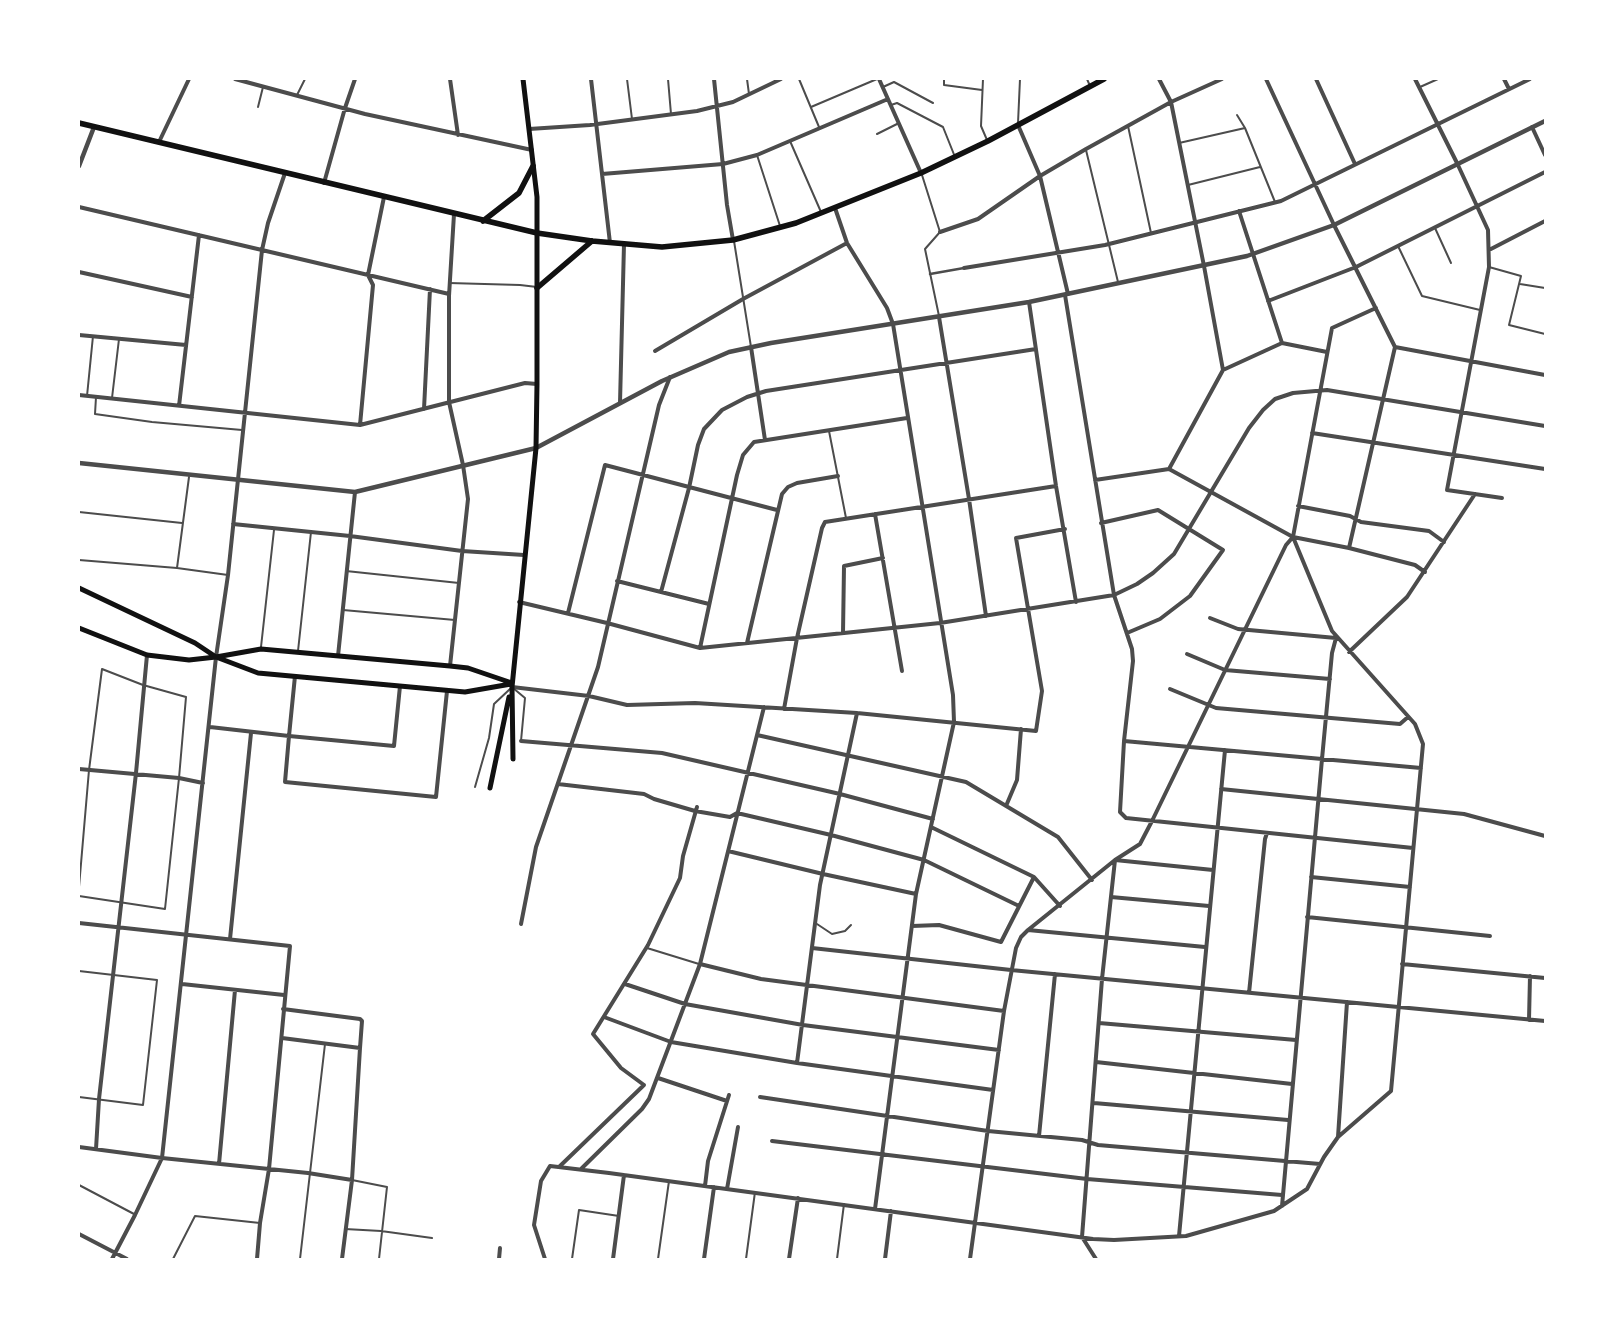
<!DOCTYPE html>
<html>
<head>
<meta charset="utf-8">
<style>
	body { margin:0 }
	#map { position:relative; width:1624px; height:1338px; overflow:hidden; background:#fff; font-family:Arial,sans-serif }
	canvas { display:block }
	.frame { position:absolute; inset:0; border:80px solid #fff; pointer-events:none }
</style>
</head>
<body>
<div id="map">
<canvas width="1624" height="1338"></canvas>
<div class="frame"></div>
</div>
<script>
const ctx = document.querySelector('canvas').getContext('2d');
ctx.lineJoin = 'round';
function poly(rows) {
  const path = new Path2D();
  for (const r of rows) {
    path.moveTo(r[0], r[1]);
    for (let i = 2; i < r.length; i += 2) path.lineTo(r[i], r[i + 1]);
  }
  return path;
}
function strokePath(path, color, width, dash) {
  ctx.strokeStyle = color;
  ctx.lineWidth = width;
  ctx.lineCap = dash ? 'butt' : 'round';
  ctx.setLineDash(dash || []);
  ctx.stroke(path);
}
strokePath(poly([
	[627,79,632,119],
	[668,79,671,114],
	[747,79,749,94],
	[799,79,819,127],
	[944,79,944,85,982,90],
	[983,79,981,126,987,140],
	[1087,79,1090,86],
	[883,87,894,82,933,103],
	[1420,87,1438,79],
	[297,95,305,79],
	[891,105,897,103,943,127,955,157],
	[258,107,263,87],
	[811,107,877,79],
	[1237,115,1245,128,1275,202],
	[1018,123,1020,79],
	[1128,126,1151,233],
	[877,134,899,123],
	[790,141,821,212],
	[1179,143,1245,128],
	[1086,150,1118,282],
	[757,155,780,226],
	[922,175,940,232,925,249,939,316],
	[1188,185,1260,167],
	[1435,228,1451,263],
	[734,241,751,347],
	[1398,246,1422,296,1480,310],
	[1489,267,1521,276,1509,325,1545,334],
	[449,283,520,285,537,287],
	[1520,284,1545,288],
	[87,396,93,336],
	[96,397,95,414,152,422,242,430],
	[112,398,119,339],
	[829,431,846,518],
	[79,512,182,523],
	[79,560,177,568,228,575],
	[177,568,189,477],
	[346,571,459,583],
	[343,610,455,620],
	[261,647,274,530],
	[298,651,311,532],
	[513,688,525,698,521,741],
	[475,787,489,738,494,704,510,689],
	[79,887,89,770,102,669,143,685,186,697,179,778,165,909,79,896],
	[817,924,832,934,845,931,851,925],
	[647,948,699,964],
	[79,971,157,980,143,1105,79,1097],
	[352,1180,387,1187,379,1259],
	[79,1185,134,1214],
	[345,1229,381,1231,432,1238],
	[173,1259,195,1216,260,1223],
	[300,1259,325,1044],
	[572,1259,579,1210,619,1216],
	[658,1259,669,1181],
	[746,1259,755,1192],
	[837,1259,844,1204]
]), '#4c4c4c', 2);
strokePath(poly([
	[930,274,964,268]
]), '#4c4c4c', 2.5);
strokePath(poly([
	[235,79,365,114,532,150],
	[450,79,458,135],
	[591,79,610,243],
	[714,79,727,205,733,240],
	[879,79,921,173],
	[1266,79,1334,225,1395,347,1349,548],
	[1316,79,1355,164],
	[1415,79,1457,163,1488,230,1489,267,1447,490,1502,498],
	[1504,79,1509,89],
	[1018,125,1040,176,1068,294],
	[1532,127,1545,155],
	[529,129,590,125,697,111,733,102,781,79],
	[159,142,189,79],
	[602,174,723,164,757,155,888,99],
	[324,183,345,108,355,79],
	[79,207,449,294],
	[835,208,847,243,887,308,893,324,953,695,954,722,916,894,875,1209],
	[1239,211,1282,343],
	[940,232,978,219,1040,176,1086,149,1171,102,1222,79],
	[1489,250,1545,221],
	[964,268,1105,245,1281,201,1530,79],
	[79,272,192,297],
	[1065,295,1114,595,1132,649,1133,661,1124,741,1120,812,1126,818,1413,848],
	[1268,301,1356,267,1545,172],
	[1029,302,1056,486,1076,602],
	[939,317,969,499,986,616],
	[79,335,186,345],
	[751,347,765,440],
	[1395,347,1545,375],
	[655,351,743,299,847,243],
	[1223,370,1282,343,1327,352],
	[79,395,360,425,525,383,537,384],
	[620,403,624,244],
	[179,406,199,235],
	[424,409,430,289],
	[360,425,373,285,368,275,384,197],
	[1312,433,1545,469],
	[1095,480,1169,469],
	[1298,506,1350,516,1361,522,1429,531,1444,542],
	[875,514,902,671],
	[1101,523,1158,510,1223,550,1190,596,1160,619,1127,633],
	[233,524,350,536,462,551,524,555],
	[1293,537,1332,328,1376,308],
	[1293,537,1349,548,1415,565,1425,572],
	[617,581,709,604],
	[661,592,689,488,698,445,704,429,722,410,747,397,766,391,1036,349],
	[519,602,607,623,700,648,940,623,1114,595,1137,584,1153,573,1174,554,1249,428,1263,410,1275,399,1293,393,1327,390,1545,426],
	[568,613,605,465,777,510],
	[1210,618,1238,629,1336,638,1332,653,1322,759,1282,1206],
	[843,633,844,566,883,558],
	[747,643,782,494,788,487,797,483,838,476],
	[700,648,737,475,743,455,754,442,907,418],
	[1349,652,1407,597,1475,494],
	[1187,654,1225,670,1330,679],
	[338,656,355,492],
	[450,666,468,499,463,465,449,402,449,296,454,214],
	[295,676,289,736,394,746,400,686],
	[512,687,589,696,627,705,695,703,857,713,1036,731,1042,691,1016,538,1065,529],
	[1170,689,1216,708,1400,724,1408,717],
	[784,709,797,638,822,528,825,522,1056,486],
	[210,727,289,736,285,782,436,797,447,691],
	[757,735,966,782,1058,837,1092,880],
	[521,741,662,753,840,794,933,819],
	[1124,741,1421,768],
	[79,769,179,778,203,783],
	[558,784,644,794,654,799,695,811,730,817,737,813,831,835,924,860,1019,906],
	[1221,789,1464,814,1545,836],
	[1006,806,1017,780,1021,729],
	[931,827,1034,877,1060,906],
	[728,851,823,874,916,894],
	[1311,877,1410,887],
	[1111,897,1209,906],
	[1307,917,1490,936],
	[79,923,290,946,269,1169,260,1223,257,1259],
	[521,924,536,847,598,667,659,405,670,377],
	[912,926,939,925,1001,942,1034,877],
	[1028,930,1205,947],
	[230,939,251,733],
	[812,948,1011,970,1545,1021],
	[700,964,761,979,1004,1011],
	[1402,964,1545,978],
	[182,984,284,995],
	[625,984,685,1004,803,1025,999,1050],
	[1249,993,1265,839,1267,833],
	[283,1009,360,1019,362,1021,360,1048],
	[604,1017,671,1042,797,1063,993,1090],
	[1529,1020,1530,976],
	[1099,1023,1296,1040],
	[282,1038,360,1048,352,1180,342,1259],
	[1096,1062,1292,1084],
	[797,1063,820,885,857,713],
	[658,1078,727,1101],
	[760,1097,988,1131,1082,1140,1098,1145,1320,1164],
	[1094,1103,1288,1120],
	[1039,1136,1055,974],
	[1338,1137,1347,1002],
	[772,1141,1087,1179,1282,1195],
	[79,1147,162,1158,308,1173,352,1180],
	[96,1149,99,1099,136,773,147,655],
	[219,1164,235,990],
	[559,1167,644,1085,621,1068,593,1034,648,945,680,878,683,856,697,807],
	[581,1169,642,1109,649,1099,700,964,764,707],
	[705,1186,708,1161,729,1095],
	[727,1189,738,1127],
	[79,1234,127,1259],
	[1179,1236,1225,750],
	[1082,1237,1102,979,1115,860,1213,870],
	[1082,1237,1096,1259],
	[112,1259,135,1215,162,1158,216,657,228,575,262,250,268,223,285,173],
	[499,1259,500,1248],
	[545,1259,534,1225,541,1181,550,1166,609,1173,1093,1239,1114,1240,1186,1236,1274,1211,1307,1189,1324,1157,1338,1137,1391,1091,1423,744,1415,724,1332,631,1293,537,1169,469,1223,370,1204,266,1171,102,1159,79],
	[613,1259,624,1175],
	[704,1259,714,1187],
	[789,1259,798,1198],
	[885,1259,891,1211],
	[970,1259,1004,1011,1016,948,1021,937,1028,930,1115,860,1140,844,1152,821,1286,545,1293,537]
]), '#4c4c4c', 4);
strokePath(poly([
	[79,166,94,127],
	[79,463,355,492,536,448,662,381,729,352,771,343,1029,302,1247,256,1334,225,1545,121]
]), '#4c4c4c', 4.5);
strokePath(poly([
	[79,588,195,643,216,657,261,649,450,666,468,668,512,683],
	[79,628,147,655,189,660,216,657,258,673,465,692,511,684],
	[513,759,512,687,536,448,537,384,537,197,523,79],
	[490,788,509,697]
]), '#111', 5);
strokePath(poly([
	[79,123,537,233,592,241,662,247,733,240,796,223,921,173,988,141,1104,79],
	[483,221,519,193,533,166],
	[537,288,592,241]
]), '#111', 5.5);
</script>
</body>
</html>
